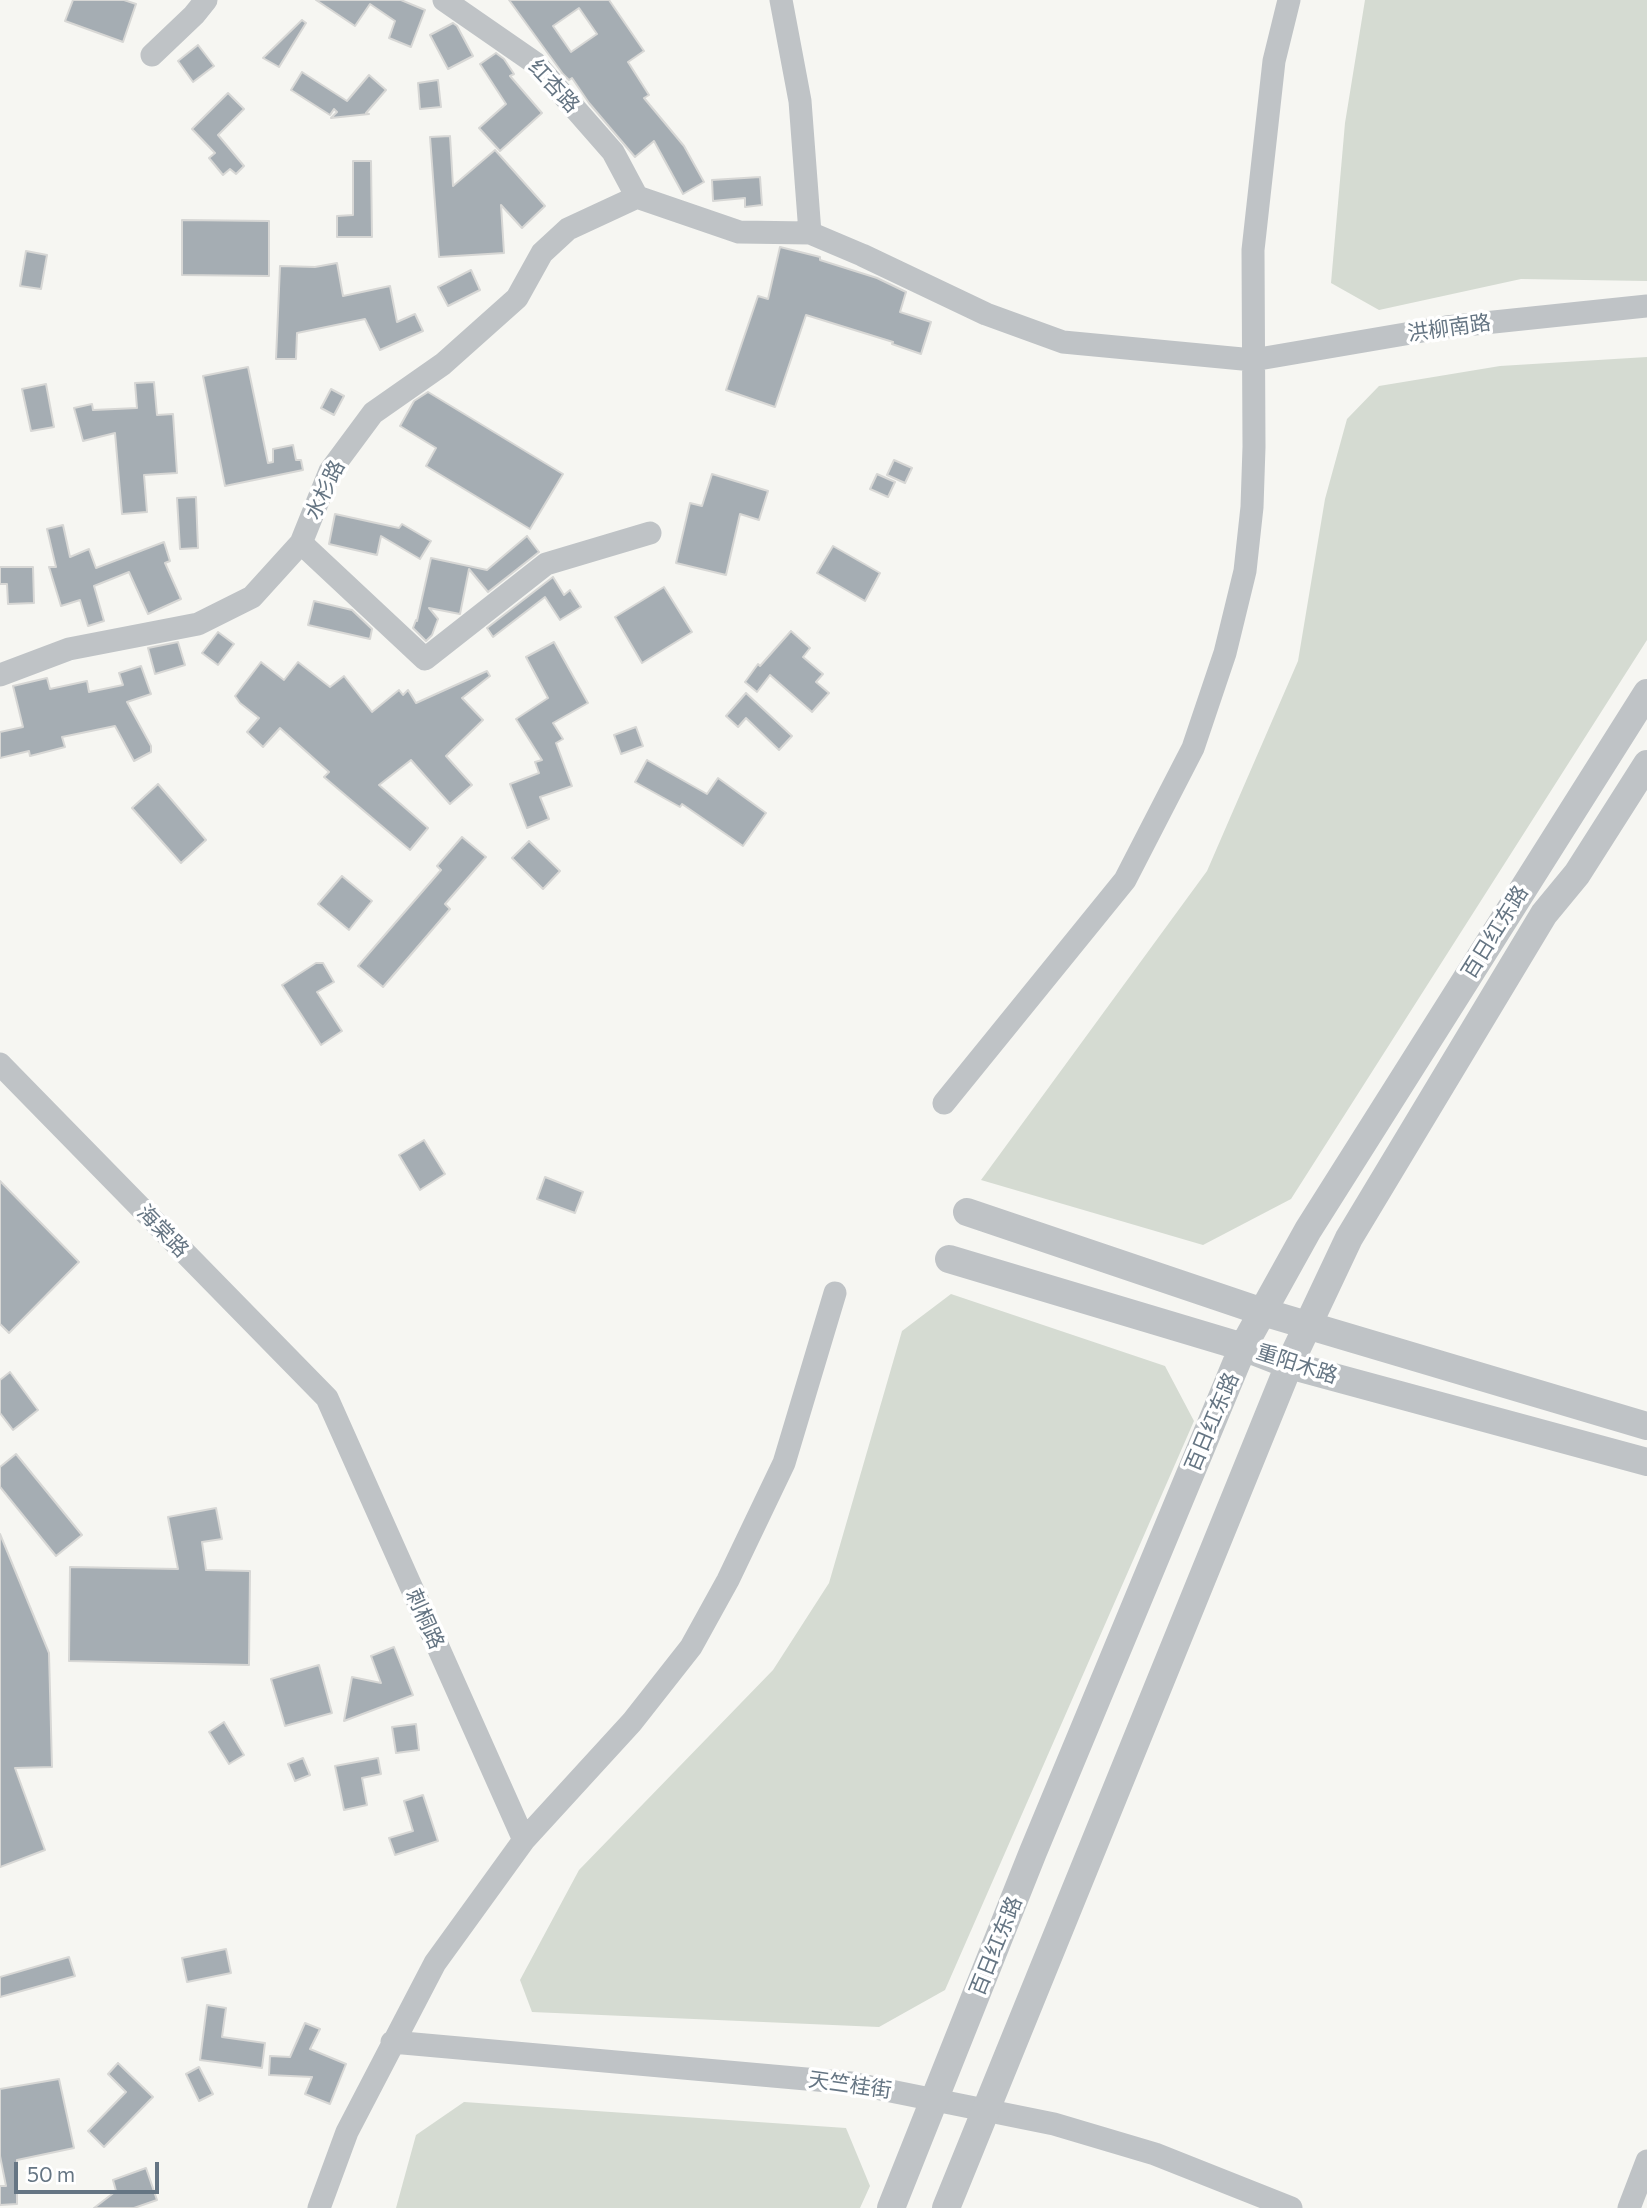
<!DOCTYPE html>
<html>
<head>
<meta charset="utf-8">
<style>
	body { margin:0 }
	#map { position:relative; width:1647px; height:2208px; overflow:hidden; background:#f6f6f2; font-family:Commissioner,sans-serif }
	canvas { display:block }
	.scale { position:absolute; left:14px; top:2162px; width:145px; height:32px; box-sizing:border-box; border:4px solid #657583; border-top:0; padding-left:9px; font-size:21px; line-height:24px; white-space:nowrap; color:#657583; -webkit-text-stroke:5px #fff; paint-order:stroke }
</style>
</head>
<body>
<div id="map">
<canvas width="1647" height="2208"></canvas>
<div class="scale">50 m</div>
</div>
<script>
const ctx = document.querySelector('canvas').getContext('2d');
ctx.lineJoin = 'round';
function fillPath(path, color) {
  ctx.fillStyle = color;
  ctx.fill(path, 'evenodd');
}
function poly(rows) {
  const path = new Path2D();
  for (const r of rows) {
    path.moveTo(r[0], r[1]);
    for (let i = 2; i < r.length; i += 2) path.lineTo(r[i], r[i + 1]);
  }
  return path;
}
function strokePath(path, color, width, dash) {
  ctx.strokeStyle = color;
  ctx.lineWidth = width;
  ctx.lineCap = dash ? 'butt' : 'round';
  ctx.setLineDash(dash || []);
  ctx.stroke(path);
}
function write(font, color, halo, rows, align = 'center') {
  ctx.font = font + ' Commissioner,"Noto Sans SC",sans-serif';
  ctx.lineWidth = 7;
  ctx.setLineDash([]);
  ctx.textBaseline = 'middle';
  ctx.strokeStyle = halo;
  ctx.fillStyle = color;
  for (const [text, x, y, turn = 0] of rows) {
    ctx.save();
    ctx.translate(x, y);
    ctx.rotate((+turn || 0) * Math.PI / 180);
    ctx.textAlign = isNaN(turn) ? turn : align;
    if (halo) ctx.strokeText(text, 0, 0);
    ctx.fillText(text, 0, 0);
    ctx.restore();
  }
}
fillPath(poly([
	[1365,0,1647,0,1647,281,1521,279,1379,310,1331,283,1345,123],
	[1647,357,1647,640,1291,1199,1203,1245,981,1180,1207,871,1298,661,1325,499,1347,419,1379,386,1500,366],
	[951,1294,1165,1366,1194,1421,945,1990,879,2027,532,2012,520,1980,579,1870,773,1670,829,1583,902,1331],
	[464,2102,846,2128,870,2186,860,2208,396,2208,416,2135]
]), '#d5dbd2');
const building = poly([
	[73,0,124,0,136,4,123,42,65,21,73,0],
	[316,0,401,0,425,10,411,47,389,38,395,21,370,4,355,26,316,0],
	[509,0,609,0,644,51,628,62,649,95,644,98,684,146,704,182,683,194,654,141,635,157,589,103,572,78,569,80,563,74,509,0],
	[579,8,597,34,571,52,553,26,579,8],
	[302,20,306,23,279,67,263,58,302,20],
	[453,23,457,26,473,56,448,69,430,35,453,23],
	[198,45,214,66,193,82,178,61,198,45],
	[496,53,504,59,514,74,510,76,542,113,500,151,479,128,506,104,480,64,496,53],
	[302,72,347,101,369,75,386,90,366,113,369,114,331,118,337,112,334,109,330,115,291,90,302,72],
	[438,80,441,107,420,109,418,83,438,80],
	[228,93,244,109,218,135,244,166,236,174,230,169,223,175,209,158,215,153,192,129,228,93],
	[450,136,453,186,495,150,545,206,522,228,501,205,504,253,439,257,430,137,450,136],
	[353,161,371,161,372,237,337,237,337,216,353,215,353,161],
	[760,177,762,205,745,207,745,198,713,201,712,180,760,177],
	[182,220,269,221,269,276,182,275,182,220],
	[780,247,820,257,820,260,877,278,906,292,900,312,931,322,921,354,892,344,893,342,806,315,775,407,726,390,758,296,768,299,780,247],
	[26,251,47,255,41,289,20,286,26,251],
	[337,263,343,296,390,286,397,322,415,314,423,331,380,350,365,319,297,333,296,359,276,359,280,266,315,267,337,263],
	[471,270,480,290,448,306,438,287,471,270],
	[248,367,268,463,273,462,273,449,293,445,296,460,301,460,303,470,225,486,203,376,248,367],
	[154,382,157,415,173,414,177,473,144,475,147,512,122,514,115,433,83,441,74,408,92,404,93,410,137,408,135,383,154,382],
	[46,384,54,427,31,431,22,389,46,384],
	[331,389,344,396,334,415,321,408,331,389],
	[428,392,563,474,530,529,426,466,436,448,400,426,414,401,428,392],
	[894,460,912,468,905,483,887,475,894,460],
	[712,474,768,491,759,520,740,514,726,575,676,563,690,503,702,506,712,474],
	[877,474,895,482,888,497,870,489,877,474],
	[196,497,198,548,180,549,177,498,196,497],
	[335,514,399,528,402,524,431,541,420,559,381,536,377,555,329,544,335,514],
	[63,525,70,557,89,549,96,568,164,542,170,561,165,563,181,599,148,614,129,572,94,586,104,621,88,626,80,600,61,606,49,567,56,567,47,529,63,525],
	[527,536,539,552,488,592,469,569,460,614,429,608,438,619,432,635,426,641,413,628,416,620,417,621,431,558,487,570,527,536],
	[833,546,880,573,865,601,817,573,833,546],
	[0,567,33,567,34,603,8,604,7,584,0,584,0,567],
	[553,577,564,595,570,590,581,607,560,620,545,597,493,637,487,628,553,577],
	[664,587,692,632,642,663,615,617,664,587],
	[314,601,352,610,372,629,370,639,308,625,314,601],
	[791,631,810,648,803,657,823,674,816,682,829,693,812,712,770,675,757,692,745,682,758,664,760,666,791,631],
	[218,632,234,644,218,665,202,653,218,632],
	[178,642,185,665,155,674,148,648,178,642],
	[554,642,588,703,553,723,563,739,556,743,572,786,540,797,549,819,527,828,510,784,539,773,535,762,542,760,516,719,548,698,526,657,554,642],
	[261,662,284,680,298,662,330,687,344,676,372,712,399,690,403,695,408,690,416,703,487,671,490,676,462,698,483,720,446,756,472,785,450,804,411,760,379,785,428,828,410,850,324,777,329,772,280,728,263,747,247,732,259,718,240,703,235,696,261,662],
	[141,666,151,694,127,702,151,746,151,752,134,761,115,726,62,737,65,747,30,756,29,751,0,758,0,732,23,727,13,686,47,678,50,689,87,681,89,692,123,685,119,673,141,666],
	[746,693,792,736,779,750,746,718,738,727,726,716,746,693],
	[636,727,643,746,621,754,614,735,636,727],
	[647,760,707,794,718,778,766,813,743,846,682,804,680,807,635,782,647,760],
	[158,784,206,840,181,863,132,808,158,784],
	[462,837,486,857,445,904,450,909,383,987,358,966,441,870,437,866,462,837],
	[529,841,560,871,543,889,512,858,529,841],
	[342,876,372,901,349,930,318,904,342,876],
	[316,963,323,963,334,982,317,992,342,1031,321,1045,282,985,316,963],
	[424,1140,445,1174,420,1190,399,1155,424,1140],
	[545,1177,583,1192,575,1213,537,1199,545,1177],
	[0,1181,79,1262,9,1333,0,1324,0,1181],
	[10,1372,38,1410,13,1430,0,1413,0,1380,10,1372],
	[16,1454,82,1535,56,1556,0,1487,0,1467,16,1454],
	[216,1508,222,1539,202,1542,206,1570,250,1571,249,1665,69,1661,70,1567,178,1569,168,1517,216,1508],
	[0,1534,49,1653,52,1767,15,1768,45,1850,0,1867,0,1534],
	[394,1647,413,1695,344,1721,352,1677,381,1683,371,1656,394,1647],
	[319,1665,332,1713,285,1726,271,1679,319,1665],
	[224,1722,244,1755,229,1764,209,1732,224,1722],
	[416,1724,419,1750,396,1753,392,1727,416,1724],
	[303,1758,310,1775,295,1781,288,1764,303,1758],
	[378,1758,381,1774,362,1778,367,1805,344,1810,335,1766,378,1758],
	[423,1795,438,1841,395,1855,389,1838,413,1831,404,1801,423,1795],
	[226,1949,231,1973,187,1982,182,1958,226,1949],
	[69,1957,75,1976,0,1997,0,1977,69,1957],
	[207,2005,226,2008,222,2037,265,2043,262,2068,200,2060,207,2005],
	[305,2023,320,2029,310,2049,346,2064,330,2104,305,2094,312,2077,269,2075,270,2056,290,2057,305,2023],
	[118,2063,153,2097,104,2147,88,2131,126,2092,108,2074,118,2063],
	[199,2067,213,2094,199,2101,186,2074,199,2067],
	[59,2079,74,2148,17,2160,17,2204,0,2205,0,2186,6,2186,0,2156,0,2089,59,2079],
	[146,2168,157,2200,134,2208,94,2208,116,2191,113,2180,146,2168]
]);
fillPath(building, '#a5adb3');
strokePath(building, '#d7d7d5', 2);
strokePath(poly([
	[444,0,535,63,613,152,637,197],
	[781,0,800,101,810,233],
	[152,55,194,15,206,0],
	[637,197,739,232,810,233,862,255,986,314,1063,342,1253,360,1446,327,1647,306],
	[301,543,425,659,546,564,650,533],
	[0,675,69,649,198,624,252,597,301,543,330,471,373,413,443,364,517,298,542,253,568,229,637,197],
	[0,1064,327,1398,524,1840],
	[944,1103,1125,880,1193,748,1225,653,1245,571,1252,507,1254,447,1253,250,1274,61,1289,0],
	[392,2042,851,2083,1054,2124,1155,2154,1291,2208],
	[319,2208,347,2132,435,1963,524,1840,632,1722,691,1647,728,1580,784,1463,835,1293],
	[1629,2208,1647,2161]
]), '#bfc3c6', 23);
strokePath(poly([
	[967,1212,1263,1312,1647,1426],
	[949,1259,1243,1347,1289,1365,1647,1462],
	[891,2208,1033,1852,1243,1347,1308,1230,1647,693],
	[946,2208,1289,1365,1349,1238,1544,914,1577,874,1647,764]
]), '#bfc3c6', 28);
write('21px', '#657583', '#fff', [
	["红杏路",554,86,47],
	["洪柳南路",1449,328,-8],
	["水杉路",325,490,-64],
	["百日红东路",1495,932,-58],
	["海棠路",163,1231,46],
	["重阳木路",1297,1364,18],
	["百日红东路",1212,1422,-67],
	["刺桐路",425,1619,66],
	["百日红东路",996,1946,-68],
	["天竺桂街",850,2085,8]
]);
</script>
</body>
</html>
